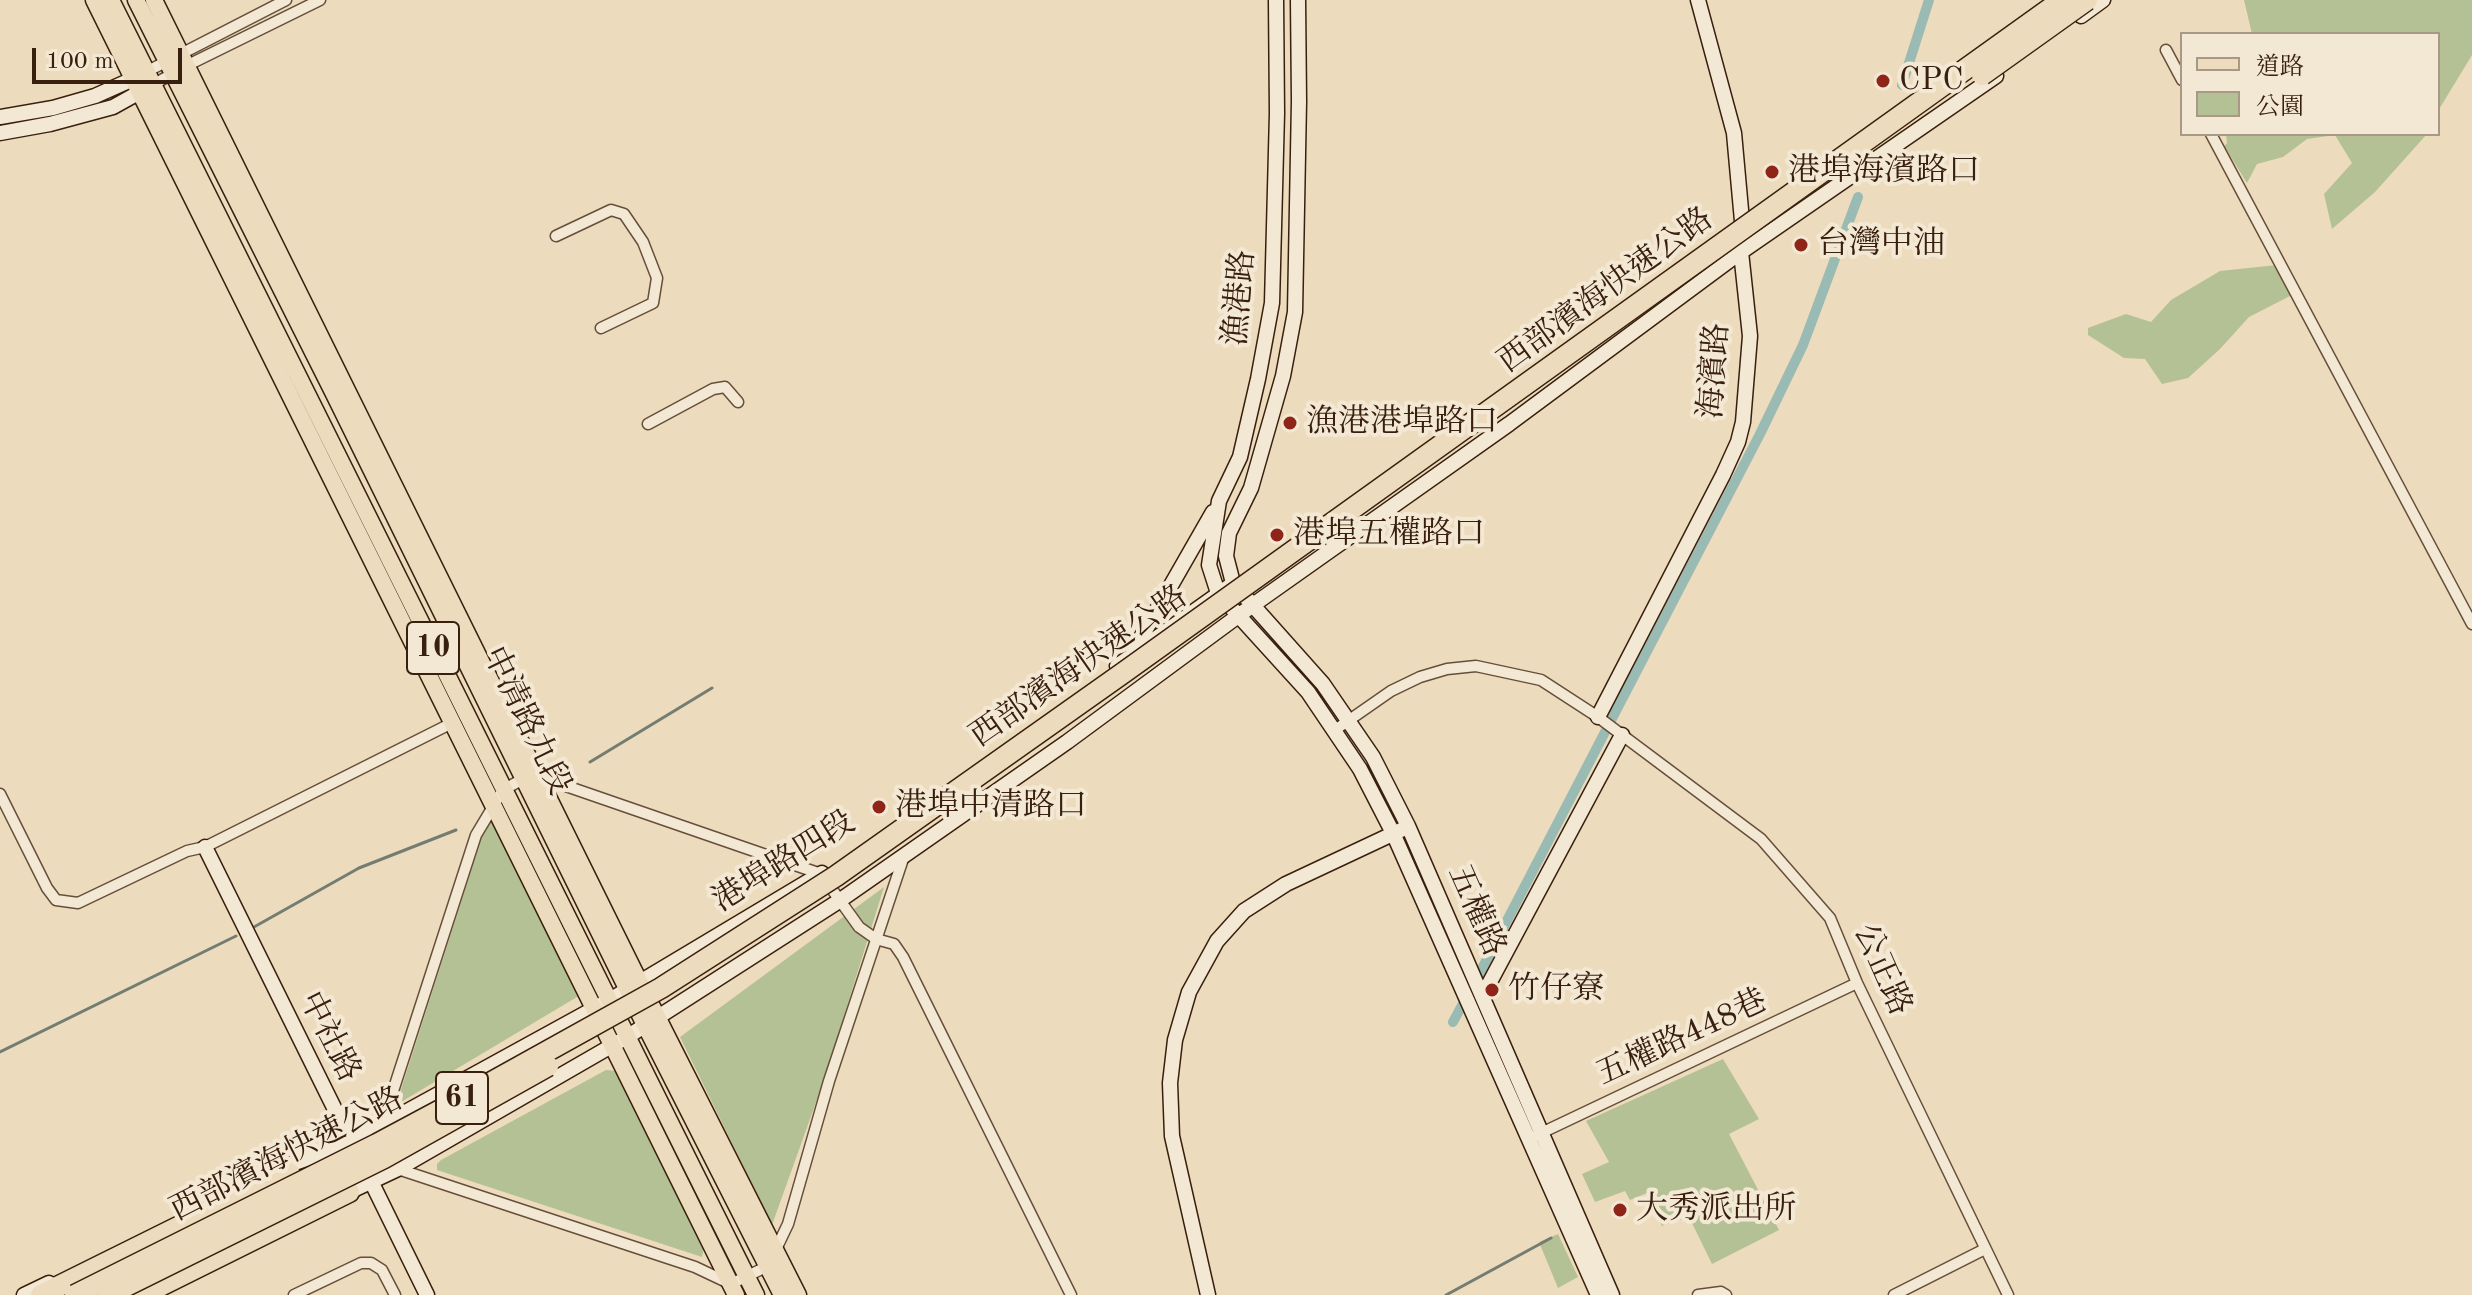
<!DOCTYPE html>
<html>
<head>
<meta charset="utf-8">
<style>
	body { margin:0 }
	#map { position:relative; width:2472px; height:1295px; overflow:hidden; background:#eddbbd; font-family:"Old Standard TT","Noto Serif TC",serif }
	canvas { display:block }
	.legend { position:absolute; left:2180px; top:32px; width:260px; height:104px; box-sizing:border-box; background:#f3e8d4; border:2px solid #a99885; margin:0; padding:10px 14px; list-style:none; font-size:24px; color:#39200e }
	.legend li { display:flex; align-items:center; gap:16px; height:40px }
	.legend b { width:40px; border:2px solid #a99885 }
	.scale { position:absolute; left:32px; top:48px; width:150px; height:36px; box-sizing:border-box; border:4px solid #39200e; border-top:0; padding-left:10px; font-size:24px; line-height:28px; white-space:nowrap; color:#39200e; -webkit-text-stroke:6px #f3e8d4; paint-order:stroke }
</style>
</head>
<body>
<div id="map">
<canvas width="2472" height="1295"></canvas>
<ul class="legend">
<li><b style="height:10px;background:#eddbbd"></b>道路</li>
<li><b style="height:22px;background:#b4c194"></b>公園</li>
</ul>
<div class="scale">100 m</div>
</div>
<script>
const ctx = document.querySelector('canvas').getContext('2d');
ctx.lineJoin = 'round';
function fillPath(path, color) {
  ctx.fillStyle = color;
  ctx.fill(path, 'evenodd');
}
function poly(rows) {
  const path = new Path2D();
  for (const r of rows) {
    path.moveTo(r[0], r[1]);
    for (let i = 2; i < r.length; i += 2) path.lineTo(r[i], r[i + 1]);
  }
  return path;
}
function strokePath(path, color, width, dash) {
  ctx.strokeStyle = color;
  ctx.lineWidth = width;
  ctx.lineCap = dash ? 'butt' : 'round';
  ctx.setLineDash(dash || []);
  ctx.stroke(path);
}
function write(font, color, halo, rows, align = 'center') {
  ctx.font = font + ' "Old Standard TT","Noto Serif TC",serif';
  ctx.lineWidth = 8;
  ctx.setLineDash([]);
  ctx.textBaseline = 'middle';
  ctx.strokeStyle = halo;
  ctx.fillStyle = color;
  for (const [text, x, y, turn = 0] of rows) {
    ctx.save();
    ctx.translate(x, y);
    ctx.rotate((+turn || 0) * Math.PI / 180);
    ctx.textAlign = isNaN(turn) ? turn : align;
    if (halo) ctx.strokeText(text, 0, 0);
    ctx.fillText(text, 0, 0);
    ctx.restore();
  }
}
fillPath(poly([
	[2244,0,2472,0,2472,55,2438,111,2438,34,2252,34],
	[2226,134,2427,134,2375,192,2332,229,2324,194,2352,163,2335,135,2307,139,2283,157,2257,164,2247,183,2224,146,2227,143],
	[2277,265,2292,295,2249,317,2220,349,2188,378,2162,384,2145,359,2124,358,2088,335,2088,328,2126,314,2151,322,2171,300,2220,271],
	[490,812,582,994,396,1105],
	[884,887,824,1080,772,1225,680,1037],
	[1723,1059,1759,1119,1729,1134,1779,1230,1712,1264,1689,1217,1662,1226,1647,1193,1630,1200,1625,1191,1595,1202,1582,1174,1609,1162,1586,1121],
	[606,1070,617,1071,704,1247,702,1257,437,1170,437,1164,441,1160],
	[1558,1234,1578,1277,1558,1288,1539,1242]
]), '#b4c194');
strokePath(poly([
	[590,762,712,688],
	[254,927,359,868,456,830],
	[0,1052,236,936],
	[1446,1295,1551,1238]
]), '#737d71', 3);
strokePath(poly([
	[1902,85,1929,0],
	[1475,982,1760,434,1803,345,1858,197],
	[1453,1022,1467,996]
]), '#99bbb3', 10);
const street = poly([
	[2166,50,2182,80],
	[142,74,286,0],
	[149,87,186,66,320,0],
	[2211,134,2472,624],
	[556,236,611,210,624,214,643,242,657,278,653,303,601,328],
	[648,424,713,389,725,387,738,402],
	[1335,730,1391,691,1420,677,1447,669,1476,666,1541,680,1598,717,1761,839,1830,918,1857,983,2008,1295],
	[0,794,47,888,56,900,78,903,187,851,205,847,454,722],
	[382,1125,476,835,503,790,523,779,537,776,821,874,859,927,876,939,894,944,903,957,1071,1295],
	[1537,1135,1857,983],
	[398,1169,695,1267,731,1284,768,1266,788,1224,829,1081,904,856],
	[294,1295,361,1263,371,1263,382,1270,395,1295],
	[1698,1295,1721,1292,1726,1295],
	[1894,1295,1985,1249]
]);
const secondary = poly([
	[1276,0,1277,113,1272,303,1258,379,1240,457,1219,501,1209,565,1218,593,1308,692,1360,769,1393,833,1598,1295],
	[1298,0,1299,101,1295,312,1283,376,1251,488,1229,533,1226,556,1233,583,1323,684,1373,757,1408,826,1612,1295],
	[2081,16,2103,0],
	[0,117,53,108,95,96,133,79],
	[0,133,50,124,113,107,140,92],
	[1134,650,1213,512],
	[1117,666,1234,583],
	[1598,717,1723,475,1738,442,1743,422,1750,336,1741,252,1742,221,1734,133,1698,0],
	[205,847,354,1148],
	[1483,995,1622,735],
	[275,1170,335,1149,382,1125,608,1001,822,873],
	[367,1173,427,1295],
	[349,1192,398,1169,627,1037,839,901,1067,742,1253,605,1509,424,1741,252,1996,76],
	[24,1295,49,1283],
	[1208,1295,1172,1136,1170,1083,1175,1040,1189,992,1217,941,1244,911,1286,884,1401,830]
]);
const primary = poly([
	[94,0,736,1295],
	[111,0,756,1295],
	[136,0,334,394,645,1025,782,1295],
	[154,0,640,983,798,1295]
]);
const highway = poly([
	[41,1295,289,1172],
	[142,1295,349,1192]
]);
strokePath(street, '#664f3a', 13);
strokePath(secondary, '#39200e', 17);
strokePath(primary, '#39200e', 19);
strokePath(highway, '#39200e', 23);
strokePath(street, '#f3e8d4', 10);
strokePath(secondary, '#f3e8d4', 14);
strokePath(primary, '#eddbbd', 16);
strokePath(highway, '#eddbbd', 20);
const highwayBridge = poly([
	[1982,75,2087,0],
	[75,1295,377,1144,463,1098,661,988,836,876,1123,673,2062,0],
	[108,1295,384,1158,548,1066]
]);
strokePath(highwayBridge, '#39200e', 23, []);
strokePath(highwayBridge, '#eddbbd', 20);
for (const [x, y, r, color] of [
	[1883,81,8,"#8f2418"],
	[1772,172,8,"#8f2418"],
	[1801,245,8,"#8f2418"],
	[1290,423,8,"#8f2418"],
	[1277,535,8,"#8f2418"],
	[879,807,8,"#8f2418"],
	[1492,990,8,"#8f2418"],
	[1620,1210,8,"#8f2418"]
]) {
  const dot = new Path2D();
  dot.arc(x, y, r, 0, 2 * Math.PI);
  ctx.fillStyle = color;
  ctx.fill(dot);
  strokePath(dot, '#f3e8d4', 3);
}
for (const [x, y, w] of [
	[433,648,52],
	[462,1098,52]
]) {
  const box = new Path2D();
  box.roundRect(x - w / 2, y - 26, w, 52, 6);
  ctx.fillStyle = '#f3e8d4';
  ctx.fill(box);
  strokePath(box, '#39200e', 2);
}
write('bold 30px', '#39200e', null, [
	["10",433,648],
	["61",462,1098]
]);
write('32px', '#39200e', '#f3e8d4', [
	["CPC",1899,81],
	["港埠海濱路口",1788,172],
	["台灣中油",1817,245],
	["漁港港埠路口",1306,423],
	["港埠五權路口",1293,535],
	["港埠中清路口",895,807],
	["竹仔寮",1508,990],
	["大秀派出所",1636,1210]
], 'left');
write('32px', '#39200e', '#f3e8d4', [
	["西部濱海快速公路",1606,291,-36],
	["漁港路",1240,298,-85],
	["海濱路",1715,371,-86],
	["西部濱海快速公路",1079,667,-35],
	["中清路九段",526,721,64],
	["港埠路四段",784,862,-32],
	["五權路",1476,911,66],
	["公正路",1882,970,66],
	["中社路",329,1037,63],
	["五權路448巷",1682,1038,-25],
	["西部濱海快速公路",287,1155,-27]
]);
</script>
</body>
</html>
